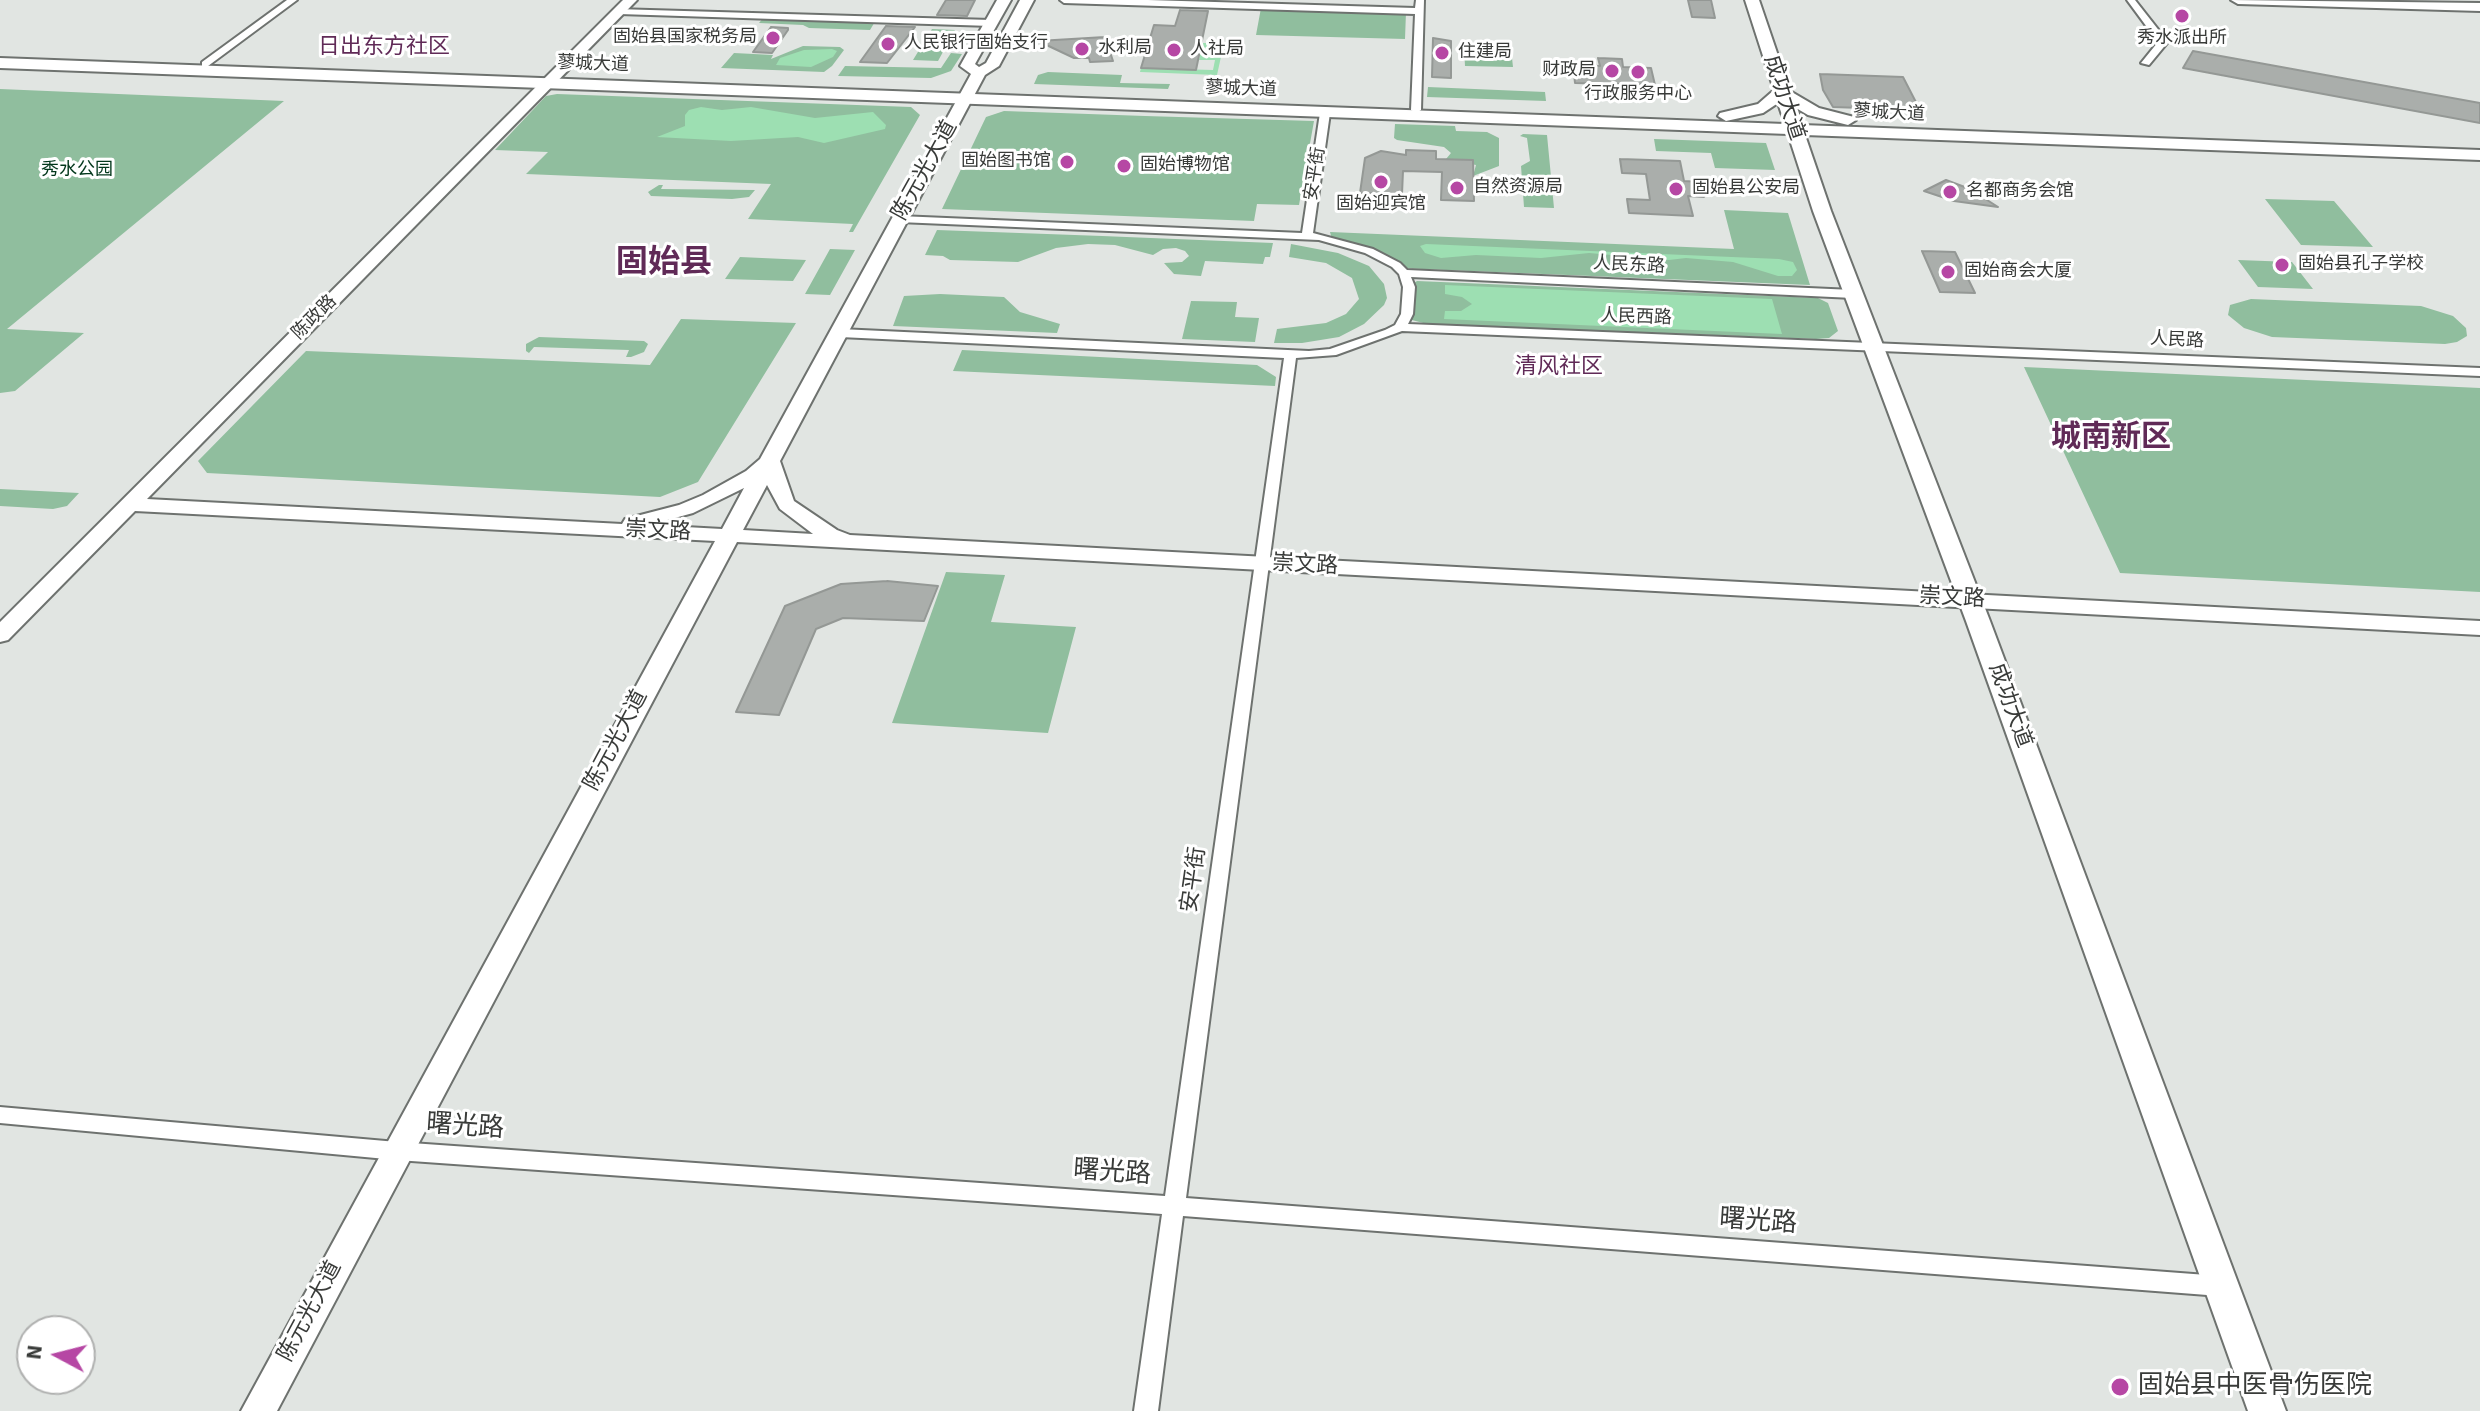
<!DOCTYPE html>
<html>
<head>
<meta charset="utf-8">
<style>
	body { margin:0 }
	#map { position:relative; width:2480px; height:1411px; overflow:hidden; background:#e1e5e2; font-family:"Source Sans 3",sans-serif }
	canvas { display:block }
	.north { position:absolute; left:16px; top:1315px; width:80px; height:80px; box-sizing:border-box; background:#fff; border:2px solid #b0b1b0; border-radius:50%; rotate:277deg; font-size:22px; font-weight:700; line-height:32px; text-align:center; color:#393b39 }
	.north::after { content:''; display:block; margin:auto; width:28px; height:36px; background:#b647a4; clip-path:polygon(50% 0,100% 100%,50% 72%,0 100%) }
</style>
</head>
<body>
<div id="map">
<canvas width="2480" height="1411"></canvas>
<div class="north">N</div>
</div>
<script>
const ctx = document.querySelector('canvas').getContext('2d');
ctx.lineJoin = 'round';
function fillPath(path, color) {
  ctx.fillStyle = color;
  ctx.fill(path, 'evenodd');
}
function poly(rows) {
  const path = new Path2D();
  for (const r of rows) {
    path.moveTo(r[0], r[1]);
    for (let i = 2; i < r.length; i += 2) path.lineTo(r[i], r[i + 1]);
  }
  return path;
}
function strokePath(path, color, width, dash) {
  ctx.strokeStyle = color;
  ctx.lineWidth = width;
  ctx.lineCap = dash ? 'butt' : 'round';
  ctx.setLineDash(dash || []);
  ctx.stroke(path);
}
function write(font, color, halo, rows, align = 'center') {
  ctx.font = font + ' "Source Sans 3","Noto Sans SC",sans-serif';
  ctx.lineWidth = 6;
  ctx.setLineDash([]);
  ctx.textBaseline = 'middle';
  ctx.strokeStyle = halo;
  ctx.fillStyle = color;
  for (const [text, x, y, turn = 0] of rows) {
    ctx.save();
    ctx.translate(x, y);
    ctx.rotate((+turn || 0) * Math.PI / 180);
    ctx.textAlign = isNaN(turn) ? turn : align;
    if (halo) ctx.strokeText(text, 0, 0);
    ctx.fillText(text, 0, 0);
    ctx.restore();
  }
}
fillPath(poly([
	[1261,8,1406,12,1405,39,1256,35],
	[764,17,876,20,870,30,809,28,803,25,759,23],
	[932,29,955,30,938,61,913,60],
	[803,46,840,47,844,50,832,66,824,72,721,68,734,53,773,55,771,59],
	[1464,47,1511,49,1513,67,1465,66],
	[951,53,962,54,951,71,931,78,838,76,845,66,941,68],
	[1048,72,1122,75,1120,83,1170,84,1168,89,1034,84,1038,75],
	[1428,87,1545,92,1546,101,1427,97],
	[0,89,284,101,7,329,84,333,15,391,0,393],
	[557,94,911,107,920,115,853,232,849,232,853,224,748,219,771,184,526,174,548,152,495,150,546,96],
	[1004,111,1145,116,1314,121,1299,205,1257,204,1254,221,942,209,986,117],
	[1395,124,1455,126,1456,131,1487,132,1499,138,1499,166,1473,176,1476,165,1446,159,1451,153,1444,147,1397,140,1394,138],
	[1523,134,1547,135,1554,208,1524,207,1521,166,1530,161,1527,138,1520,136],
	[1654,139,1766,143,1775,170,1715,168,1711,153,1656,151],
	[659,185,663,185,661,189,755,190,749,197,732,199,651,196,648,192],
	[2265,199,2334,201,2373,247,2301,245],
	[1724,210,1788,213,1810,285,1398,268,1332,239,1330,232,1734,249],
	[937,230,1102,236,1273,243,1270,257,1265,257,1263,264,1205,261,1201,276,1174,274,1164,263,1182,262,1189,256,1185,251,1176,248,1163,249,1153,255,1115,245,1088,244,1056,248,1018,262,950,260,943,256,925,255],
	[1291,244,1338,253,1369,266,1384,284,1387,298,1384,305,1364,324,1339,337,1302,343,1274,343,1277,329,1326,323,1346,314,1359,299,1352,278,1326,263,1289,257],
	[830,249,855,250,830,295,805,294],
	[740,257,806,260,793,281,725,279],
	[2238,260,2292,262,2313,289,2258,287],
	[1417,281,1818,298,1828,303,1838,331,1829,338,1816,339,1427,324,1412,320,1414,283],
	[940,294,1004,297,1020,312,1060,324,1057,333,893,326,904,296],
	[2251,299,2421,306,2453,316,2466,328,2467,336,2457,342,2445,344,2272,337,2244,328,2228,315,2230,305],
	[1191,301,1237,302,1235,317,1259,318,1255,342,1182,339],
	[681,319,796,323,698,482,660,497,207,473,198,461,306,351,650,365],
	[539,337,644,341,648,344,644,352,631,357,626,357,629,350,534,347,529,353,526,351,526,344],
	[962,350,1257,365,1276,377,1275,386,953,371],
	[2024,367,2480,388,2480,592,2120,573],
	[0,489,79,493,67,506,53,509,0,506],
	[946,572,1005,575,991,622,1076,627,1048,733,892,723]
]), '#90be9e');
fillPath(poly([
	[1203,43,1224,43,1217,75,1140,72,1141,68,1213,70,1215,60,1199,60],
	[832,49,837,51,833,57,811,67,776,65,780,58,804,50],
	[701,107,722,110,751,107,815,118,873,112,886,125,885,129,824,143,798,137,731,141,657,137,685,126,685,115,689,110],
	[1426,244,1779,259,1793,262,1797,270,1792,276,1778,276,1733,262,1686,258,1669,260,1589,253,1541,258,1476,255,1441,258,1425,253,1420,246],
	[1445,285,1772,299,1782,334,1444,319,1445,311,1461,311,1472,304,1462,297,1445,294]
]), '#9ddfb2');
const building = poly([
	[946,0,975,0,967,16,937,15,946,0],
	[1688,0,1711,0,1715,18,1692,17,1688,0],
	[1180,10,1208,11,1196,70,1141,68,1154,25,1175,26,1180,10],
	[886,26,915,27,887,63,860,62,886,26],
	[771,27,788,28,788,30,772,53,753,52,771,27],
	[1105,37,1113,61,1090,62,1089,58,1074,58,1038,41,1105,37],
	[1433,38,1451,41,1451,78,1432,77,1433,38],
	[2193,51,2480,103,2480,123,2183,68,2193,51],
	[1598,58,1622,59,1623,67,1651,68,1655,85,1575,83,1573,65,1600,66,1598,58],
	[1820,74,1903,77,1920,110,1833,107,1823,90,1820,74],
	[1406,150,1436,151,1436,159,1473,160,1474,201,1441,200,1442,172,1403,171,1402,194,1360,193,1365,158,1381,151,1406,155,1406,150],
	[1620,159,1680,161,1684,181,1701,182,1704,197,1688,196,1693,216,1629,213,1627,199,1650,200,1646,174,1622,173,1620,159],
	[1946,180,1970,189,1998,207,1954,201,1924,191,1946,180],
	[1922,251,1955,252,1975,293,1940,292,1922,251],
	[887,581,938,586,924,621,843,618,816,629,779,715,736,712,785,606,841,584,887,581]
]);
fillPath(building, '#aaaeab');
strokePath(building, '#949895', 2);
const street = poly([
	[287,0,297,0,208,66,202,66,202,62,287,0],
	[1060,0,1148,0,1415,8,1416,0,1424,0,1421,110,1416,113,1411,110,1415,14,1064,3,1060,0],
	[2127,0,2135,0,2168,42,2149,65,2141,63,2158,42,2127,0],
	[616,9,991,20,995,23,991,26,619,14,616,13,616,9],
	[1325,110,1330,113,1313,233,1373,249,1400,263,1407,270,1853,290,1859,294,1853,298,1411,277,1415,287,1413,314,1408,324,2480,368,2480,376,1402,331,1336,355,1296,358,1186,1198,2220,1276,2228,1279,2231,1286,2228,1293,2220,1296,1183,1216,1158,1411,1134,1411,1162,1214,397,1160,0,1123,0,1107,397,1142,1165,1196,1284,358,840,337,834,333,840,329,1309,351,1330,349,1385,330,1395,325,1401,314,1403,287,1399,274,1392,267,1365,253,1319,240,899,222,894,219,899,216,1302,233,1320,113,1325,110]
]);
const secondary = poly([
	[623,0,637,0,147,499,622,524,625,519,679,505,703,495,746,471,760,459,971,74,960,66,997,0,1011,0,975,64,979,67,986,63,1020,0,1034,0,999,66,985,75,780,461,794,501,837,530,850,535,2480,621,2480,635,737,542,277,1411,241,1411,715,541,135,511,8,640,0,642,0,622,623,0],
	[767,485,780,509,813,534,743,530,767,485],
	[744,488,722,529,649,525,693,513,744,488],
	[2231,0,2480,3,2480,11,2238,4,2231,0]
]);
const primary = poly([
	[1745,0,1759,0,1790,91,1819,108,1854,117,1856,120,1848,125,1808,115,1796,108,1802,125,2480,150,2480,160,1805,135,1831,211,1990,621,2286,1411,2248,1411,1966,621,1813,211,1788,134,0,68,0,58,1785,124,1778,103,1763,113,1726,121,1718,116,1720,113,1758,104,1774,90,1745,0]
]);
strokePath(street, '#6e726f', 4);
strokePath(secondary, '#6e726f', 4);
strokePath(primary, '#6e726f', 4);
fillPath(street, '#fff');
fillPath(secondary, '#fff');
fillPath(primary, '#fff');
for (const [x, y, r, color] of [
	[2182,16,8,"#b647a4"],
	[773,38,8,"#b647a4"],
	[888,44,8,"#b647a4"],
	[1082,49,8,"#b647a4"],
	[1174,50,8,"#b647a4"],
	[1442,53,8,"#b647a4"],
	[1612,71,8,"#b647a4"],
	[1638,72,8,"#b647a4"],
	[1067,162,8,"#b647a4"],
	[1124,166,8,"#b647a4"],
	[1381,182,8,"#b647a4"],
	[1457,188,8,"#b647a4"],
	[1676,189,8,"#b647a4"],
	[1950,192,8,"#b647a4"],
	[2282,265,8,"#b647a4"],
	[1948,272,8,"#b647a4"],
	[2120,1387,10,"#b647a4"]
]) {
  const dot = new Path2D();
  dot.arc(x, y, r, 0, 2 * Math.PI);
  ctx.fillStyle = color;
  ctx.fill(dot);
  strokePath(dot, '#fff', 3);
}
write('18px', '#393b39', '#fff', [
	["固始县国家税务局",757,38,"right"],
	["秀水派出所",2182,39,"center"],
	["人民银行固始支行",904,44],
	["水利局",1098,49],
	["人社局",1190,50],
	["住建局",1458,53],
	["财政局",1596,71,"right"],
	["行政服务中心",1638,95,"center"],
	["固始图书馆",1051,162,"right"],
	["固始博物馆",1140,166],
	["自然资源局",1473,188],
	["固始县公安局",1692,189],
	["名都商务会馆",1966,192],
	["固始迎宾馆",1381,205,"center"],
	["固始县孔子学校",2298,265],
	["固始商会大厦",1964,272]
], 'left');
write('18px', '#393b39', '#fff', [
	["蓼城大道",593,65,2],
	["蓼城大道",1241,90,2],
	["蓼城大道",1889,114,3],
	["安平街",1316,174,-81],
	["人民东路",1629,266,3],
	["陈政路",315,318,-45],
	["人民西路",1636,318,2],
	["人民路",2177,341,3]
]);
write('18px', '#02371b', '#fff', [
	["秀水公园",77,171]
]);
write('22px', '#602a57', '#fff', [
	["日出东方社区",384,48],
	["清风社区",1559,368]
]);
write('22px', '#393b39', '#fff', [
	["成功大道",1783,98,72],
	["陈元光大道",926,171,-61],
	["崇文路",658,532,3],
	["崇文路",1305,566,3],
	["崇文路",1952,599,3],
	["成功大道",2009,706,70],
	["陈元光大道",617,741,-62],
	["安平街",1195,880,-82],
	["陈元光大道",311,1312,-62]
]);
write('26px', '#393b39', '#fff', [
	["曙光路",465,1128,4],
	["曙光路",1112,1174,4],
	["曙光路",1758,1223,4]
]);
write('26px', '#393b39', '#fff', [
	["固始县中医骨伤医院",2138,1387]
], 'left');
write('bold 30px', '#602a57', '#fff', [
	["城南新区",2111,439]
]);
write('bold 32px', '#602a57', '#fff', [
	["固始县",664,265]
]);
</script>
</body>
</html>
